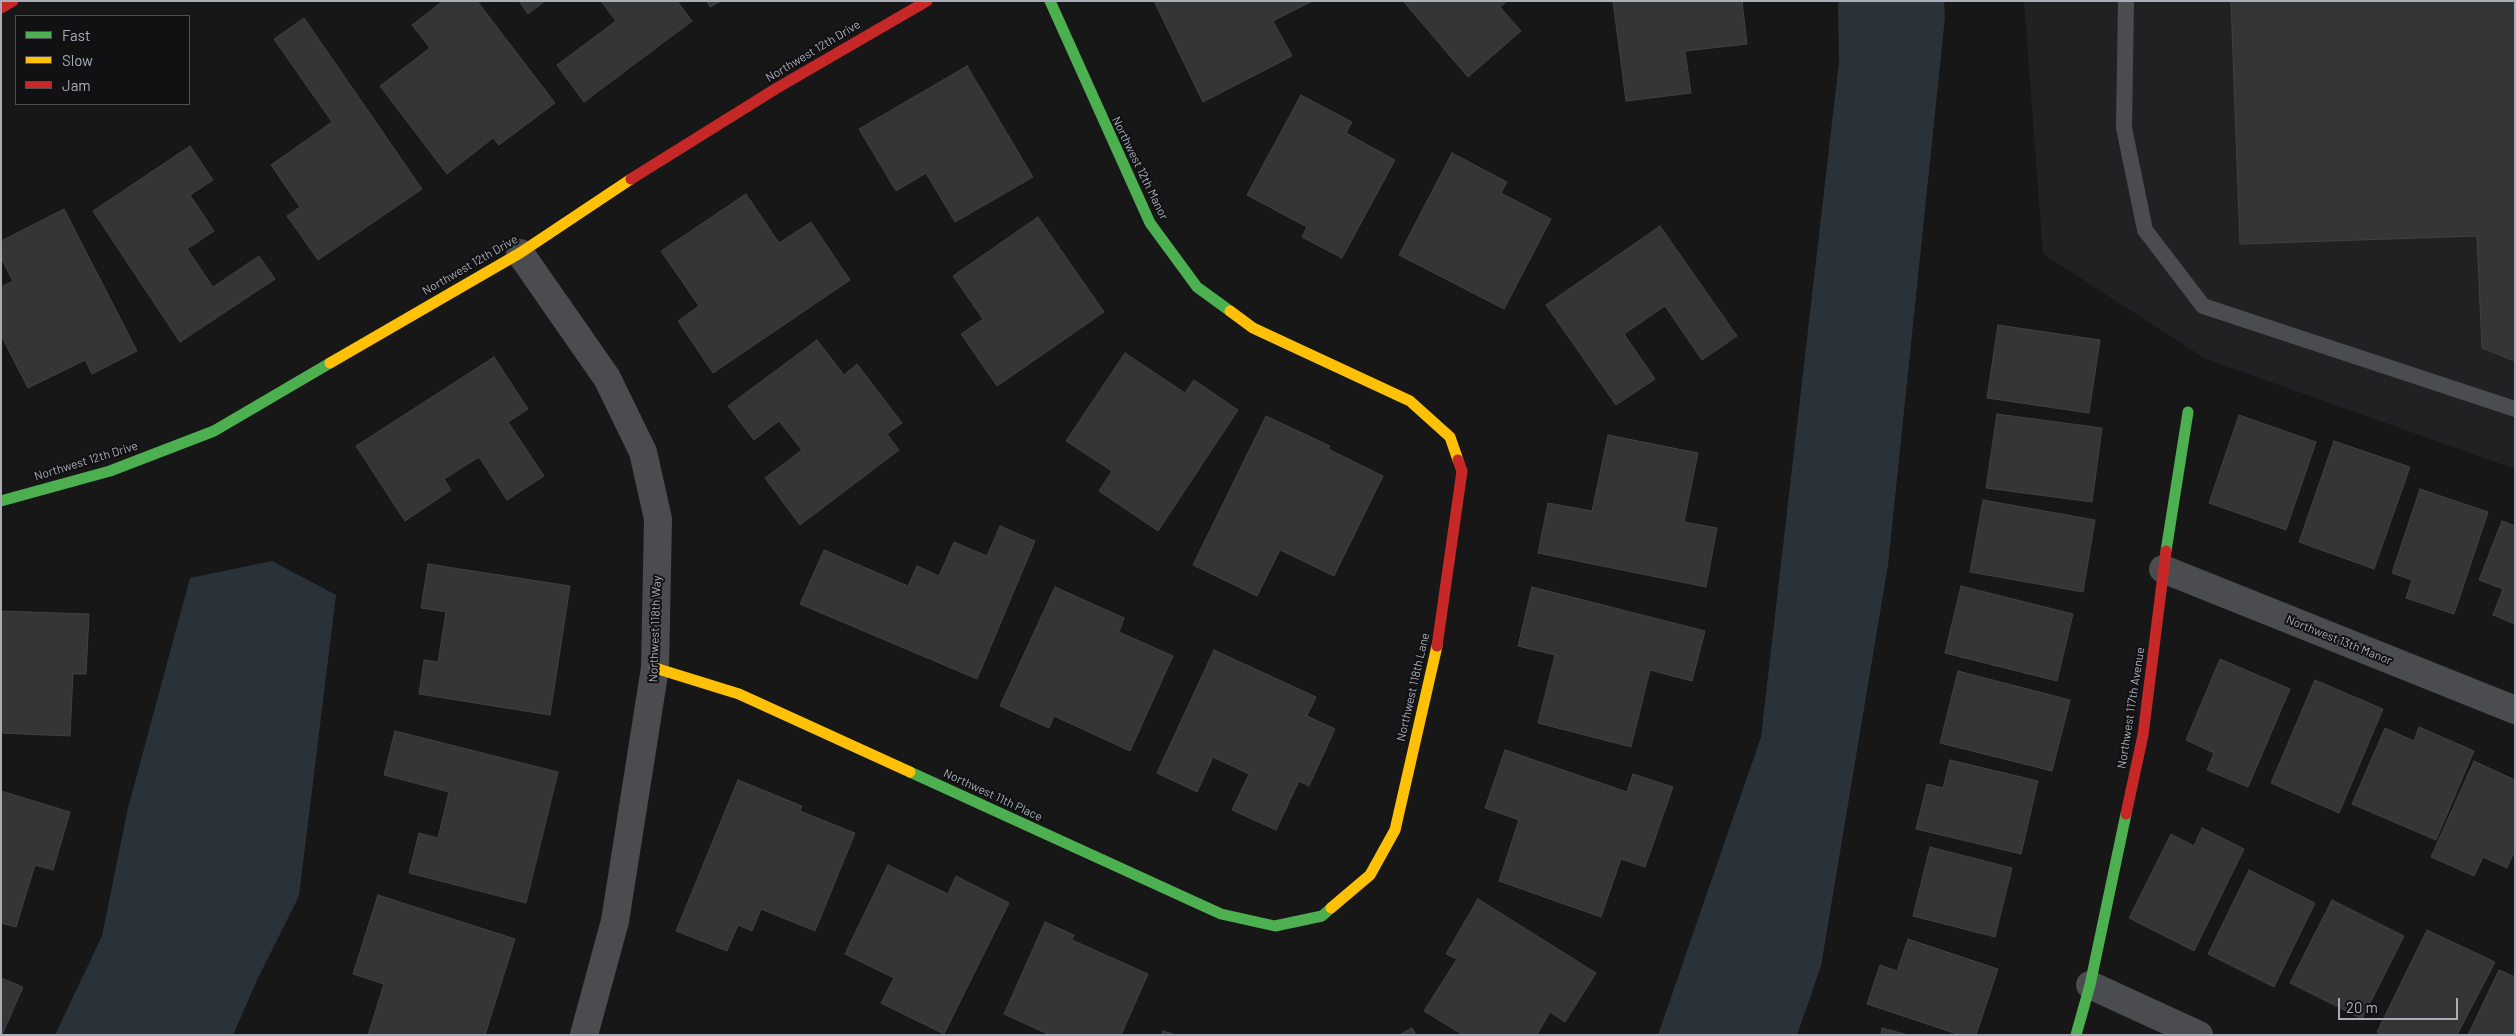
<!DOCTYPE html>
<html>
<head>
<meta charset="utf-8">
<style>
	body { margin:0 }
	#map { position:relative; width:2516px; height:1036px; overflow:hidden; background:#171717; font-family:Barlow,sans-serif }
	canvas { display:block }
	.frame { position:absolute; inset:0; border:2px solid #a8adb8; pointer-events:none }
	.legend { position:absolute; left:15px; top:15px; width:175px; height:90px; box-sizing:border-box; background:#111113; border:1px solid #4d4f55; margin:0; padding:6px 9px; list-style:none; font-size:15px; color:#a8adb8 }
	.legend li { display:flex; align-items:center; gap:10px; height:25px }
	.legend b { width:25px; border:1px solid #4d4f55 }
	.scale { position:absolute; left:2338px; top:998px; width:120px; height:22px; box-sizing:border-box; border:2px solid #a8adb8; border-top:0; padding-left:6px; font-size:15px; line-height:18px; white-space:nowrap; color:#a8adb8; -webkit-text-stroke:4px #111113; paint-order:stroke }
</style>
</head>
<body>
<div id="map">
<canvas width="2516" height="1036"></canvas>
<div class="frame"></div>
<ul class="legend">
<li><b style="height:6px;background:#4caf50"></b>Fast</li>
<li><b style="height:6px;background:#ffc107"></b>Slow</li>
<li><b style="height:6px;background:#c62828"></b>Jam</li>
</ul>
<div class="scale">20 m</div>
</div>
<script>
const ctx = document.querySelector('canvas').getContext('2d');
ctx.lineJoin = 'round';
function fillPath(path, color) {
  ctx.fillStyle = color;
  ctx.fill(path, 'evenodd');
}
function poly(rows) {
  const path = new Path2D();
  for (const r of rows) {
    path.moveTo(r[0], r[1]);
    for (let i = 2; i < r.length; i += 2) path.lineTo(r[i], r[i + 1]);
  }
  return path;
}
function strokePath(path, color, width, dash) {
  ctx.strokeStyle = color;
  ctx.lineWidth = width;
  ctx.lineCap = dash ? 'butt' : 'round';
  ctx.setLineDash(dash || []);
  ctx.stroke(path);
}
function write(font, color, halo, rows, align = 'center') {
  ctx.font = font + ' Barlow,sans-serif';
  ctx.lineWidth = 4;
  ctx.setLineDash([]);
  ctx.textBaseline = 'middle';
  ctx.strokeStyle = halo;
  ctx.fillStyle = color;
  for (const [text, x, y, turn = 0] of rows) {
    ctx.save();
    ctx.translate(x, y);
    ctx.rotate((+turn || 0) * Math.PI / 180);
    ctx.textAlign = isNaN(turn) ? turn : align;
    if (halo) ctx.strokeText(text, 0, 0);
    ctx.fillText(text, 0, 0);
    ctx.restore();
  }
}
fillPath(poly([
	[2024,1,2515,1,2515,469,2206,359,2043,254]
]), '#212123');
fillPath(poly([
	[1838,1,1944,1,1945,17,1888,565,1821,966,1797,1035,1658,1035,1761,737,1839,62],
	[272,561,336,595,299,896,257,980,233,1035,55,1035,102,936,128,808,190,578]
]), '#2a3239');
const building = poly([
	[443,1,477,1,555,103,499,145,493,138,447,174,380,86,430,48,412,25,443,1],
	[519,1,545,1,528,14,519,1],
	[601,1,677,1,692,21,584,102,557,65,616,21,601,1],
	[707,1,721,1,710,7,707,1],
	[1154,1,1312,1,1273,21,1292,56,1203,102,1154,1],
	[1403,1,1507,1,1500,7,1521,31,1468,77,1403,1],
	[1613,1,1742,1,1747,44,1685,51,1691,93,1626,101,1613,1],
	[2231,1,2515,1,2515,361,2482,348,2477,236,2240,244,2231,1],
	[304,18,422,189,318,260,287,216,300,207,271,165,332,122,274,39,304,18],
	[967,66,1033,177,955,222,926,173,896,191,859,129,967,66],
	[1301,95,1352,122,1346,133,1395,160,1342,258,1302,237,1307,227,1247,195,1301,95],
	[190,146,213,180,190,195,214,231,187,249,213,287,259,256,275,279,180,342,93,211,190,146],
	[1452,153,1507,182,1501,193,1551,219,1504,309,1399,255,1452,153],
	[746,194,779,243,811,222,850,280,713,373,678,321,699,306,661,251,746,194],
	[64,209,137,351,92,374,85,360,28,388,1,335,1,287,13,281,1,258,1,241,64,209],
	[1038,217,1104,312,997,386,961,334,983,319,953,276,1038,217],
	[1660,226,1737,336,1702,360,1665,306,1624,334,1655,379,1616,405,1546,305,1660,226],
	[1998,325,2100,340,2089,413,1987,398,1998,325],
	[817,340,844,375,857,364,902,423,887,434,899,450,800,525,765,478,802,450,779,421,754,440,728,406,817,340],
	[1125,353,1185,393,1194,380,1238,410,1158,531,1099,491,1112,471,1066,441,1125,353],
	[494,357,528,409,508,422,544,476,507,500,479,457,444,479,451,490,405,521,356,446,494,357],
	[1997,414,2102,428,2092,502,1986,488,1997,414],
	[2239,415,2316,442,2286,530,2209,503,2239,415],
	[1266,416,1330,446,1328,449,1383,476,1334,576,1280,550,1257,596,1193,565,1266,416],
	[1608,435,1698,453,1684,522,1717,528,1706,587,1538,553,1548,503,1592,511,1608,435],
	[2334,441,2410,467,2374,569,2299,542,2334,441],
	[2420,489,2488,512,2454,614,2406,598,2412,580,2392,573,2420,489],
	[1983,500,2095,520,2083,592,1970,572,1983,500],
	[2502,521,2515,526,2515,624,2493,615,2503,589,2479,580,2502,521],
	[1000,526,1035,541,977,679,800,604,824,550,908,586,917,566,939,576,954,542,987,556,1000,526],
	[428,564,570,586,550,715,419,694,424,660,438,662,446,612,421,608,428,564],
	[1961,586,2073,614,2057,681,1945,653,1961,586],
	[1055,587,1124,618,1119,632,1173,656,1130,751,1054,716,1049,728,1000,706,1055,587],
	[1532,587,1705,631,1692,681,1650,670,1631,747,1538,723,1555,655,1518,646,1532,587],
	[1,611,89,614,86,674,73,674,70,736,1,733,1,611],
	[1214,650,1316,697,1307,716,1335,729,1309,786,1299,781,1276,830,1232,810,1249,774,1213,757,1197,792,1157,773,1214,650],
	[2220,659,2290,689,2248,787,2207,770,2214,753,2186,740,2220,659],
	[1958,671,2070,700,2052,771,1940,743,1958,671],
	[2315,680,2383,709,2339,813,2271,783,2315,680],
	[2419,727,2474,751,2436,840,2352,804,2385,728,2414,741,2419,727],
	[395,731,558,772,526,903,409,873,419,833,438,838,449,792,384,775,395,731],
	[1505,750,1627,792,1633,774,1673,787,1645,867,1621,859,1601,917,1499,881,1519,820,1485,808,1505,750],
	[1950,760,2038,781,2021,854,1916,829,1927,784,1943,788,1950,760],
	[2474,761,2515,780,2515,850,2507,868,2483,857,2474,876,2431,857,2474,761],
	[738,780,802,806,800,811,855,833,815,931,761,909,752,931,738,925,727,951,676,931,738,780],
	[1,791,70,812,53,870,35,865,16,927,1,923,1,791],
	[2202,828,2244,849,2194,951,2129,918,2171,834,2194,846,2202,828],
	[1930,847,2012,868,1995,937,1913,916,1930,847],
	[888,865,948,894,956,876,1009,903,944,1034,881,1003,894,978,845,954,888,865],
	[2249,870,2315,903,2274,987,2208,954,2249,870],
	[378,895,515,939,485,1035,368,1035,384,984,353,974,378,895],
	[1478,899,1596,973,1565,1022,1550,1012,1537,1035,1463,1035,1424,1011,1457,959,1446,954,1478,899],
	[2332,900,2404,936,2362,1019,2290,983,2332,900],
	[1045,922,1074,935,1072,940,1148,974,1121,1035,1050,1035,1004,1014,1045,922],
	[2427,930,2495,962,2457,1035,2382,1035,2377,1032,2427,930],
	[1908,939,1998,969,1976,1035,1960,1035,1867,1004,1880,965,1897,971,1908,939],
	[2499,970,2515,977,2515,1035,2468,1035,2499,970],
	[1,978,23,987,2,1035,1,1035,1,978],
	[1412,1028,1416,1035,1399,1035,1412,1028],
	[1882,1028,1908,1035,1881,1035,1882,1028],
	[1163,1031,1176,1035,1162,1035,1163,1031]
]);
fillPath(building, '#353536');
strokePath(building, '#3f4043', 1);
strokePath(poly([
	[2126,1,2124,128,2145,230,2203,306,2515,409]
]), '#4b4c50', 16);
strokePath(poly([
	[520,253,607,378,643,452,658,519,655,668,615,921,584,1035],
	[2163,569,2515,710],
	[2090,985,2199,1035]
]), '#4b4c50', 28);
strokePath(poly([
	[1050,1,1150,223,1197,287,1230,311],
	[1,501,110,471,214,431,330,363],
	[2166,551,2188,412],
	[910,772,1221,914,1275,926,1322,916,1331,908],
	[2076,1035,2090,985,2126,814]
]), '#4caf50', 11);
strokePath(poly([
	[1230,311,1253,328,1410,401,1450,437,1458,460],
	[330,363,520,253,631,179],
	[655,668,739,694,910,772],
	[1331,908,1370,875,1395,830,1437,646]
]), '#ffc107', 11);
strokePath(poly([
	[1,8,13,1],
	[631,179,777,88,927,1],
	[1437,646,1462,471,1458,460],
	[2126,814,2143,735,2166,551]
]), '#c62828', 11);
write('12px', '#a8adb8', '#111113', [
	["Northwest 12th Drive",813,51,-31],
	["Northwest 12th Manor",1140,168,64],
	["Northwest 12th Drive",470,265,-30],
	["Northwest 12th Drive",86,461,-17],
	["Northwest 118th Way",655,629,-88],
	["Northwest 13th Manor",2339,640,22],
	["Northwest 118th Lane",1413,687,-77],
	["Northwest 117th Avenue",2131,708,-81],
	["Northwest 11th Place",993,795,25]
]);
</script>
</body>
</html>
